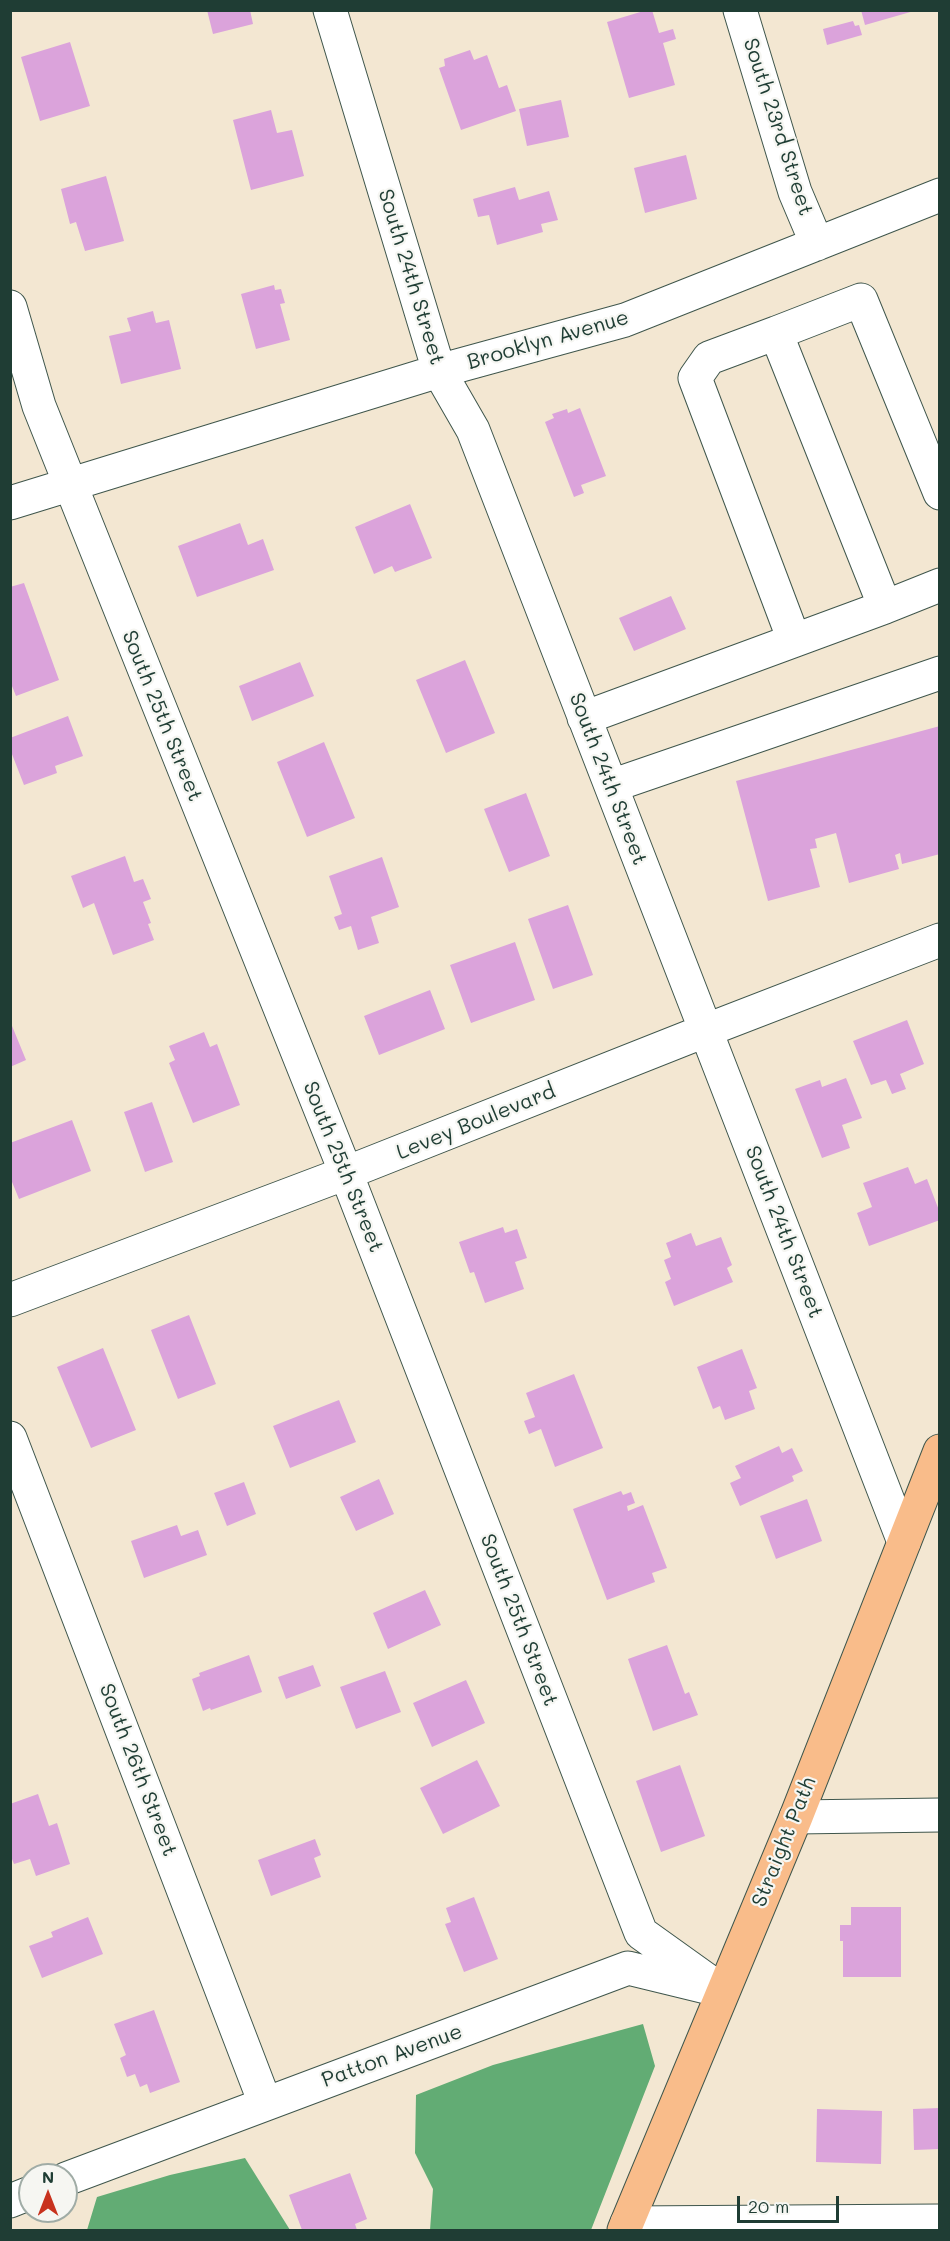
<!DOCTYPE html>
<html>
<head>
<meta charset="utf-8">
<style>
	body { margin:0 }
	#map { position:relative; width:950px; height:2241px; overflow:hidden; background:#f3e7d2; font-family:Mali,sans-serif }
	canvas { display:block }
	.frame { position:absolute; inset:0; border:12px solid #1f3d34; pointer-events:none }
	.north { position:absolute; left:18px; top:2163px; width:60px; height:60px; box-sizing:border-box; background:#f6f6f2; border:2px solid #a0aca6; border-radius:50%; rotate:0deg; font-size:16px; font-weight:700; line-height:24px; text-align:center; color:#1f3d34 }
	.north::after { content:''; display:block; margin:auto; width:21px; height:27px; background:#c8321e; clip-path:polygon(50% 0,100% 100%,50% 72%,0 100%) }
	.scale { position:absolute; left:737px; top:2196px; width:102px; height:27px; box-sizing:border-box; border:3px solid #1f3d34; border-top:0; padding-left:8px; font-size:18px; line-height:21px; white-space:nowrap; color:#1f3d34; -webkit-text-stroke:4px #f6f6f2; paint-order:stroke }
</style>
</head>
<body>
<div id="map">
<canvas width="950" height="2241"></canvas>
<div class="frame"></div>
<div class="north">N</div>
<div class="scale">20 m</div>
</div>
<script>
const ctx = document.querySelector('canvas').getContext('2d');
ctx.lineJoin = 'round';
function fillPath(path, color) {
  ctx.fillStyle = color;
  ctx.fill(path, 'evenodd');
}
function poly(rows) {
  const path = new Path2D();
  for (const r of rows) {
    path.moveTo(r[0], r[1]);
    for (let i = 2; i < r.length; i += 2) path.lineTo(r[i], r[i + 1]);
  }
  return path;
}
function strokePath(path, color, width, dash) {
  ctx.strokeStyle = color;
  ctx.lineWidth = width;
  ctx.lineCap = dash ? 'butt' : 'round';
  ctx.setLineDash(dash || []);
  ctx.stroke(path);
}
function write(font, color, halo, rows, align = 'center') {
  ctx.font = font + ' Mali,sans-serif';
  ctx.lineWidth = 4.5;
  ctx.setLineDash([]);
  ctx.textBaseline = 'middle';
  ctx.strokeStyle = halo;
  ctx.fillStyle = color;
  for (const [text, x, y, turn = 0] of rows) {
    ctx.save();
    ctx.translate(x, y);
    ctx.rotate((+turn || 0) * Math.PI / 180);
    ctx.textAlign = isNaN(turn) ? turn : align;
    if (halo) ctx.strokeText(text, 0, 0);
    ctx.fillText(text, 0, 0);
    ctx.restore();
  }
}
fillPath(poly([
	[643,2024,655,2066,591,2230,430,2230,433,2189,415,2153,416,2095,493,2065],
	[245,2158,290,2230,87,2230,97,2197,170,2175]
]), '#62ac74');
fillPath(poly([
	[207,10,250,10,253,24,213,34],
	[647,10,652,10,659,33,673,29,676,39,663,43,675,85,629,98,607,22],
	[861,10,914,10,914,11,865,25],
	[853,21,855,26,859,25,862,35,827,45,823,29],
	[70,42,90,106,40,121,21,57],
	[470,50,474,60,487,55,499,88,507,85,516,111,461,130,439,68,445,66,444,59],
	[561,100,569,137,527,146,519,109],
	[271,110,277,133,292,130,304,176,251,190,233,120],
	[686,155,697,199,645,213,634,168],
	[106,176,124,241,85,251,76,222,70,224,61,189],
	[515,187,519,200,549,191,558,220,541,224,543,232,497,245,489,215,478,217,473,199],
	[274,285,275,290,281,289,285,303,280,304,290,340,256,349,241,294],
	[153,311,156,323,169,320,181,369,121,384,109,336,131,331,127,318],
	[580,408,606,476,581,485,584,493,574,497,545,422,554,418,552,414,567,409,568,413],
	[410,504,432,558,395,572,392,566,374,574,355,527],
	[240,523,248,545,263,539,274,570,197,597,178,546],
	[24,583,59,680,16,696,10,681,10,587],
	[671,596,686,629,634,651,619,618],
	[465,660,495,733,446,753,416,680],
	[300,662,314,696,252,721,239,686],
	[68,716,83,756,55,766,57,773,24,785,10,749,10,738],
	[940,726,940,854,902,864,900,853,895,855,899,869,849,883,836,833,815,839,817,848,810,849,820,887,768,901,736,781],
	[324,742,355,818,307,837,277,762],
	[526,793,550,856,509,872,484,809],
	[125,856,134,882,143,879,151,899,143,902,151,923,148,924,154,940,113,955,94,903,83,908,71,876],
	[382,857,399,907,371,917,379,943,358,950,351,926,339,930,334,917,342,914,329,876],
	[568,905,593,975,553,989,528,919],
	[515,942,535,1000,471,1023,450,965],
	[430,990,445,1029,379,1055,364,1016],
	[907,1020,924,1064,900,1074,906,1089,892,1094,886,1080,871,1085,853,1041],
	[10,1021,26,1060,10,1067],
	[204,1032,210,1047,217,1044,240,1105,193,1123,169,1063,175,1060,169,1046],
	[846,1078,862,1118,842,1125,850,1148,822,1158,795,1089,820,1080,822,1087],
	[152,1102,173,1162,145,1172,124,1112],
	[72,1120,91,1171,19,1199,10,1177,10,1143],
	[908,1167,915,1184,927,1179,940,1213,940,1220,869,1246,857,1213,872,1207,863,1183],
	[503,1227,505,1233,517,1229,527,1258,515,1262,524,1289,485,1303,474,1272,470,1273,459,1242],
	[691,1233,696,1246,721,1237,732,1265,727,1268,733,1282,674,1306,665,1282,671,1279,664,1260,671,1257,666,1243],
	[189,1315,216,1384,178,1399,151,1330],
	[103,1348,136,1430,91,1448,57,1367],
	[742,1349,757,1388,749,1391,755,1409,725,1420,720,1406,713,1409,697,1367],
	[574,1374,603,1448,555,1467,541,1429,529,1434,524,1421,535,1417,526,1393],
	[339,1400,356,1442,290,1468,273,1426],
	[779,1446,782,1453,792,1448,803,1471,792,1476,794,1481,740,1506,730,1483,741,1478,735,1466],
	[379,1479,394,1514,356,1531,340,1497],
	[244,1482,256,1514,227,1526,214,1493],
	[621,1491,623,1495,631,1492,635,1503,627,1506,628,1511,643,1505,667,1568,652,1573,655,1582,607,1600,573,1509],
	[807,1499,822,1541,776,1559,760,1516],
	[177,1525,181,1536,198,1530,207,1555,144,1578,131,1541],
	[425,1590,441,1625,388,1649,373,1613],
	[667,1645,685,1694,689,1692,698,1715,653,1731,628,1659],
	[249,1655,262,1692,211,1710,210,1708,203,1711,192,1679,200,1676,199,1673],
	[313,1665,321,1686,286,1699,278,1677],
	[385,1671,401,1712,356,1729,340,1687],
	[466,1680,485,1723,432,1747,413,1703],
	[477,1760,500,1806,443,1834,420,1788],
	[680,1765,705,1836,661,1852,636,1781],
	[38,1794,49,1826,57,1823,70,1864,36,1876,30,1859,14,1864,10,1854,10,1804],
	[315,1839,321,1855,314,1858,321,1877,271,1896,258,1860],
	[474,1897,498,1959,464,1972,445,1924,451,1922,446,1908],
	[851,1907,901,1907,901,1977,843,1977,843,1941,840,1941,840,1925,851,1925],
	[88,1917,103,1954,42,1978,29,1946,53,1937,51,1932],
	[154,2010,180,2082,150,2093,147,2084,140,2087,135,2074,127,2077,120,2058,126,2055,114,2024],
	[940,2108,940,2149,914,2150,913,2109],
	[817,2109,882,2111,881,2164,816,2162],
	[350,2173,367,2219,355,2224,357,2230,302,2230,289,2195]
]), '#dba3db');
const minor = poly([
	[330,10,439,371,473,430,904,1542],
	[740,10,795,192,817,244],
	[10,307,39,406,346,1173,641,1933,722,1991],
	[776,333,709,358,695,378,794,640],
	[10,503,439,371,625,320,940,195],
	[885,607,776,333,861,300,940,493],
	[584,718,885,607,940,585],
	[611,786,940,673],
	[10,1300,346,1173,707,1030,940,940],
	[10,1438,265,2103],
	[796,1817,940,1815],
	[66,2179,628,1968,706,1987],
	[10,2201,30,2193],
	[627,2223,940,2221]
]);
const major = poly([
	[624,2230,796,1817,940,1451]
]);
strokePath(minor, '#3f564c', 35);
strokePath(major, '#3f564c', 35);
strokePath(minor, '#fff', 33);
strokePath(major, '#f9bc8a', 33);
write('21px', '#1f3d34', '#f6f6f2', [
	["South 23rd Street",778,127,72],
	["South 24th Street",411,277,73],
	["Brooklyn Avenue",548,340,-16],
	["South 25th Street",162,716,68],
	["South 24th Street",608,779,69],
	["Levey Boulevard",476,1122,-22],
	["South 25th Street",343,1167,68],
	["South 24th Street",784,1232,69],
	["South 25th Street",519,1620,69],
	["South 26th Street",138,1770,69],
	["Straight Path",784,1842,-68],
	["Patton Avenue",392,2056,-20]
]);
</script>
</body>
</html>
